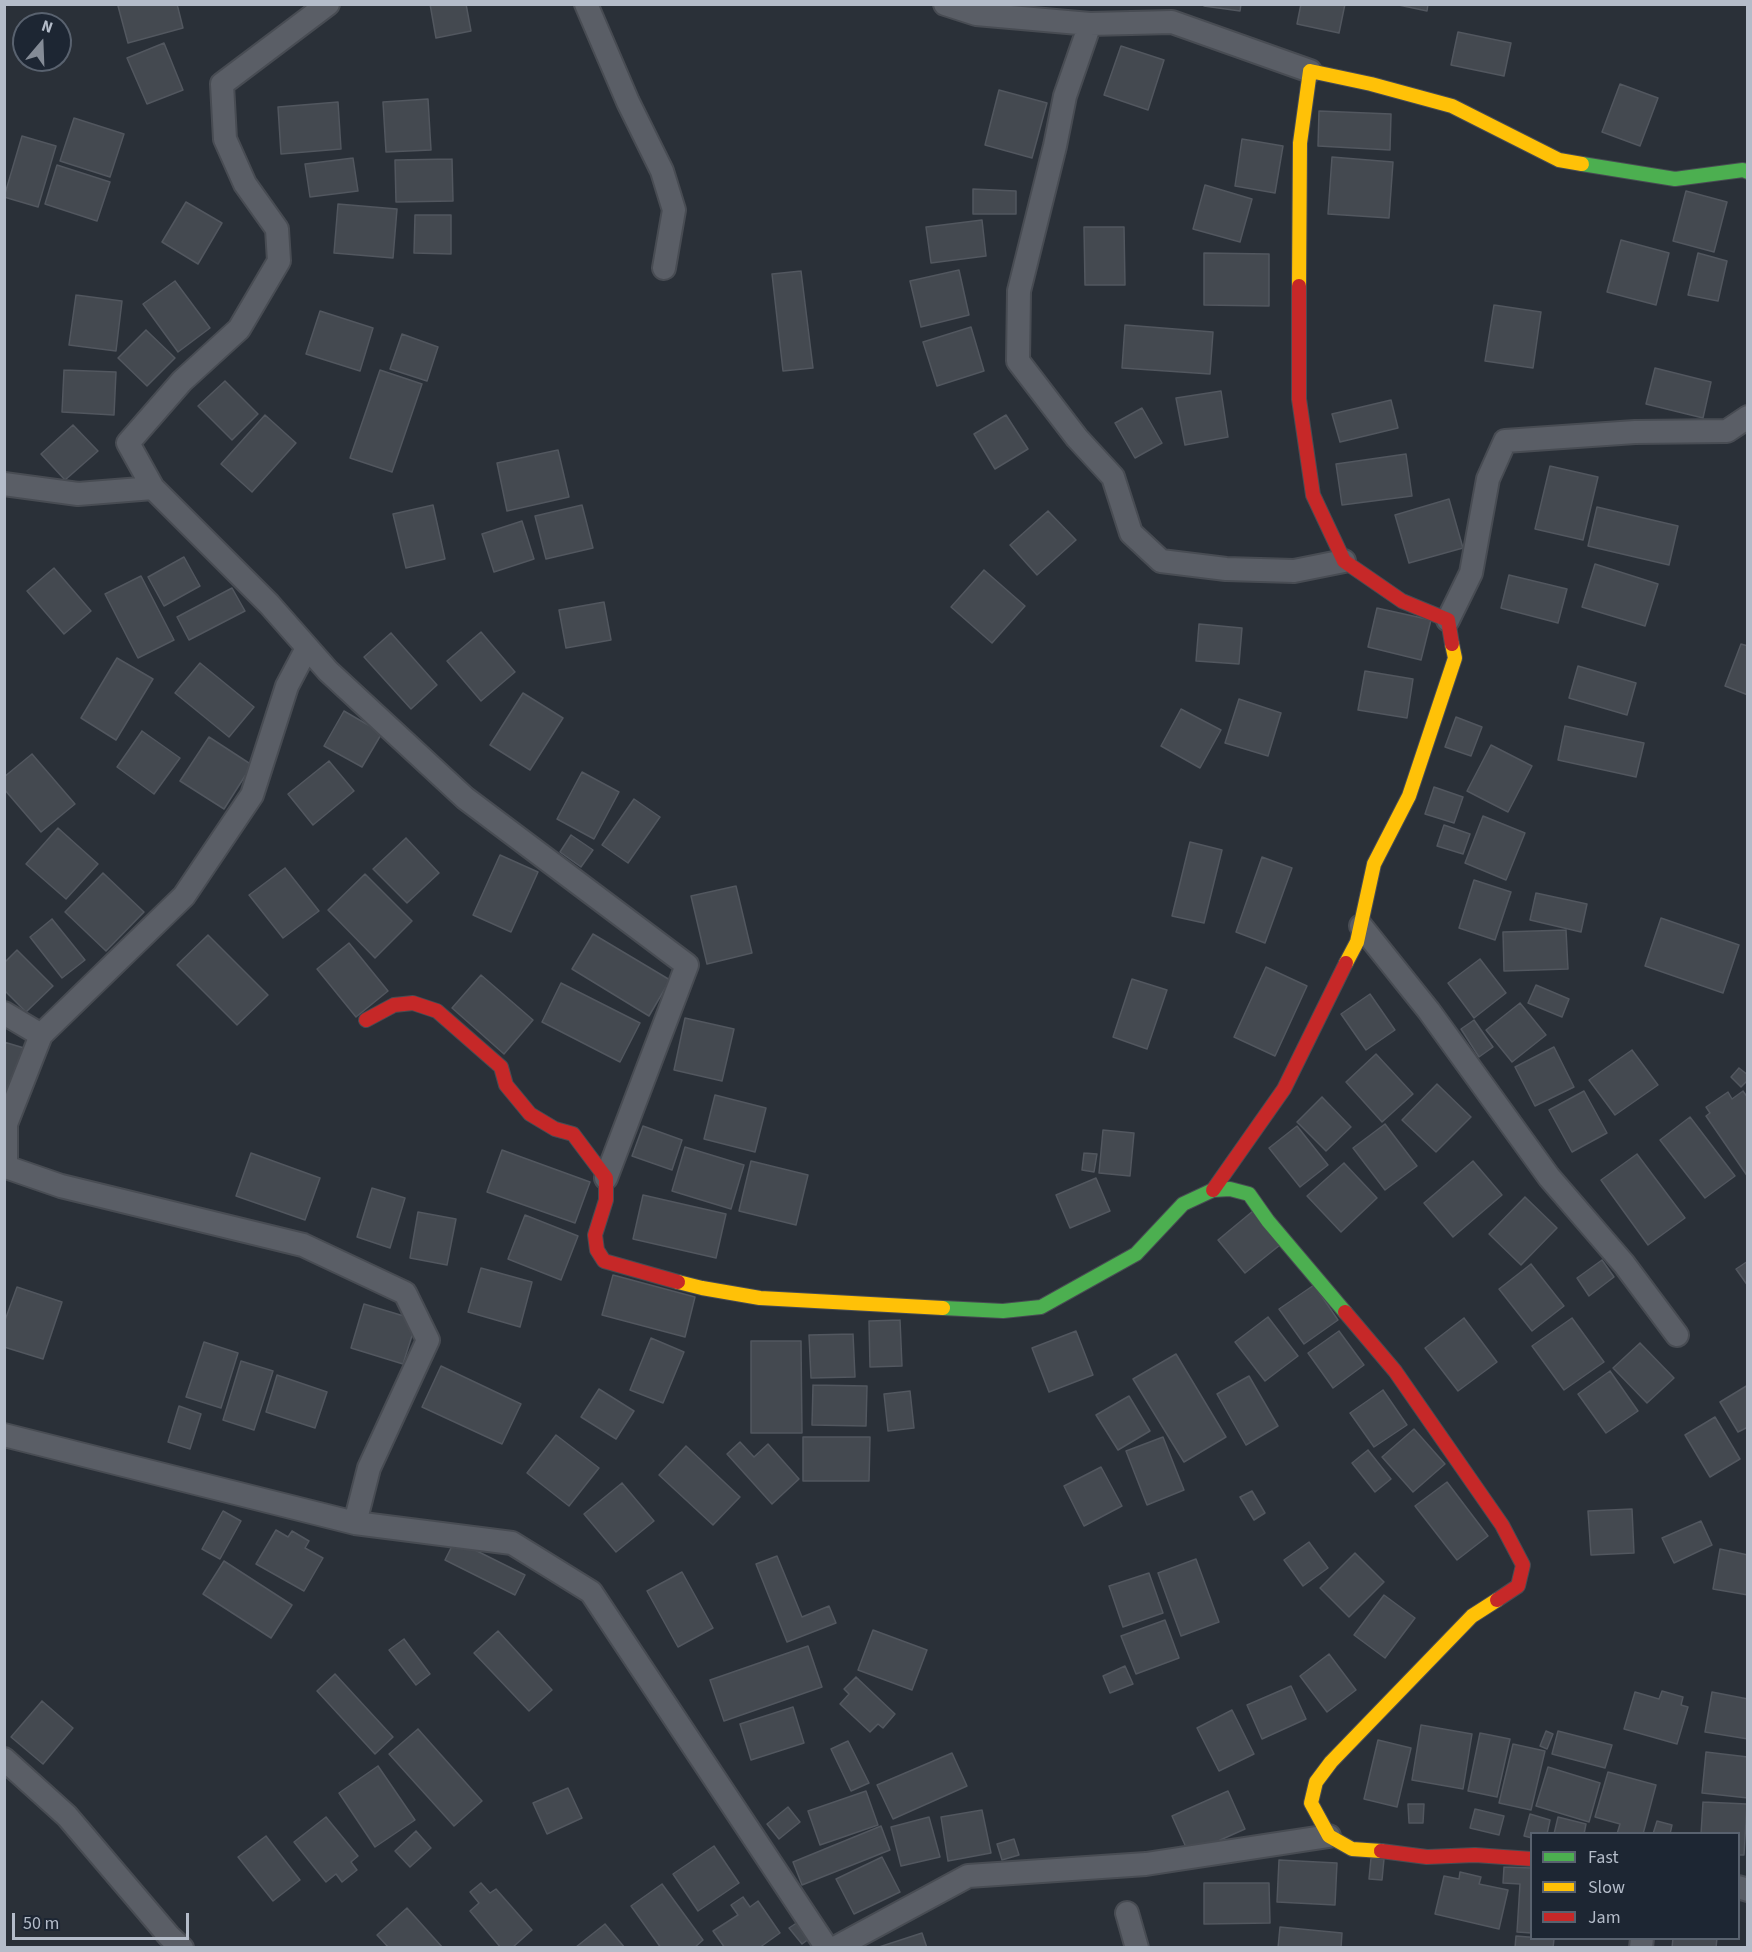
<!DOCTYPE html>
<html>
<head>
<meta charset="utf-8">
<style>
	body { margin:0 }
	#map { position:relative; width:1752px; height:1952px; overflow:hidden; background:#2a3038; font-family:"Source Sans 3",sans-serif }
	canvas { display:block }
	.frame { position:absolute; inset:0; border:6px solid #b4bcc9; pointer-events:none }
	.legend { position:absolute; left:1530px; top:1832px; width:210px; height:108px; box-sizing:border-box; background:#1d2633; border:2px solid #59626f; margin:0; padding:8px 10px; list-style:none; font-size:18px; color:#b4bcc9 }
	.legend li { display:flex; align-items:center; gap:12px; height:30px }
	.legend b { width:30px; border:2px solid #59626f }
	.north { position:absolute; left:12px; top:12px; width:60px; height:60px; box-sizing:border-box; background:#1d2633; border:2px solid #59626f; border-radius:50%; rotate:19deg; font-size:16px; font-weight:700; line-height:24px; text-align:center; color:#b4bcc9 }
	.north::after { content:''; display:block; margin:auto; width:21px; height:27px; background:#848b96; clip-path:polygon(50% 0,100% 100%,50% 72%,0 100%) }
	.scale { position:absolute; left:12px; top:1913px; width:177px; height:27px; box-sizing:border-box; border:3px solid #b4bcc9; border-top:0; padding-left:8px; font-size:18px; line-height:21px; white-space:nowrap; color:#b4bcc9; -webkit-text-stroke:4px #1d2633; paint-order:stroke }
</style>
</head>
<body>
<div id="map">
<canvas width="1752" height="1952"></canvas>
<div class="frame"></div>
<ul class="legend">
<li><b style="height:8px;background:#4caf50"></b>Fast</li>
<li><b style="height:8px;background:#ffc107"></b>Slow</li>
<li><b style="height:8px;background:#c62828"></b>Jam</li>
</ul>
<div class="north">N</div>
<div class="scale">50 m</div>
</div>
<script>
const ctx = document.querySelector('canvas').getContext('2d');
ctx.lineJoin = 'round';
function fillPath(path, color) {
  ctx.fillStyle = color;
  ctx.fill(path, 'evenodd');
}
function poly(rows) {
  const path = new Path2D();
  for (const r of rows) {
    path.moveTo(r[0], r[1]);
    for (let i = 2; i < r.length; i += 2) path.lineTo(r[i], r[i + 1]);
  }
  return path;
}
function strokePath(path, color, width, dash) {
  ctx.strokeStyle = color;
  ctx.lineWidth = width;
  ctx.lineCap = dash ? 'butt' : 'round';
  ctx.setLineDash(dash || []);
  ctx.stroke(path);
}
const building = poly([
	[123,4,177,4,183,28,128,43,118,6,123,4],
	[430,4,466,4,471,31,436,38,430,4],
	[1204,4,1241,4,1240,11,1204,6,1204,4],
	[1301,4,1345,4,1339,33,1297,24,1301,4],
	[1394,4,1428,4,1427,11,1394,4],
	[1458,32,1511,43,1504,76,1451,65,1458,32],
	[164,43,183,90,147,104,127,58,164,43],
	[1121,46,1164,60,1148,110,1104,95,1121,46],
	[1620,84,1658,98,1640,146,1602,132,1620,84],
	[999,90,1047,103,1032,158,985,145,999,90],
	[428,99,431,150,386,152,383,102,428,99],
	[338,102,341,149,281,154,278,107,338,102],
	[1319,111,1391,114,1390,150,1318,146,1319,111],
	[74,118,124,134,110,177,60,161,74,118],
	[22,136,56,146,38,207,4,197,22,136],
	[1242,139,1283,146,1275,193,1235,186,1242,139],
	[1332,157,1393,162,1389,218,1328,214,1332,157],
	[353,158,358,191,310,197,305,164,353,158],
	[452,159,453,201,396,202,395,160,452,159],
	[57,165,110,182,97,221,45,204,57,165],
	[1205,185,1252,199,1240,242,1193,229,1205,185],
	[973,189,1016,191,1016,214,973,214,973,189],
	[1686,191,1727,202,1714,252,1673,241,1686,191],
	[186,202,222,223,198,264,162,242,186,202],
	[338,204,397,209,393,258,334,253,338,204],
	[415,215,451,215,451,254,414,253,415,215],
	[982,220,986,256,931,263,926,227,982,220],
	[1084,227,1124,227,1125,285,1085,285,1084,227],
	[1621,240,1669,253,1656,305,1607,292,1621,240],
	[1204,253,1269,254,1269,306,1204,305,1204,253],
	[1698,253,1727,261,1718,301,1688,295,1698,253],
	[959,270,969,315,921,327,910,281,959,270],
	[801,271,813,368,783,371,772,274,801,271],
	[175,281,210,328,178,352,143,304,175,281],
	[76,295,122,301,116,351,69,345,76,295],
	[1494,305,1541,312,1533,368,1485,361,1494,305],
	[320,311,373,328,360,371,306,354,320,311],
	[1125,325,1213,332,1210,374,1122,368,1125,325],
	[971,327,984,371,937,386,923,342,971,327],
	[146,330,175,358,147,386,118,358,146,330],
	[402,334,438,347,427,381,390,369,402,334],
	[1655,368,1711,382,1703,418,1646,404,1655,368],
	[64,370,116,372,114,415,62,412,64,370],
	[380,370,422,384,392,472,350,458,380,370],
	[225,381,258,414,232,440,198,406,225,381],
	[1221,391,1228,437,1185,445,1176,398,1221,391],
	[1391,400,1398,428,1340,442,1332,414,1391,400],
	[1142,408,1162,443,1135,458,1115,423,1142,408],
	[265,415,296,443,252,492,221,464,265,415],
	[1006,415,1028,449,995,469,974,434,1006,415],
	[73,425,98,451,65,480,41,454,73,425],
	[558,450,569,497,507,511,497,463,558,450],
	[1406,454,1412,496,1342,505,1336,464,1406,454],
	[1550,466,1598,477,1583,540,1535,529,1550,466],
	[1449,499,1463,548,1409,563,1395,515,1449,499],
	[433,505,445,559,406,568,393,514,433,505],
	[582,505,593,548,546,559,535,516,582,505],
	[1597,507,1678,526,1669,565,1588,546,1597,507],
	[1048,511,1076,540,1037,575,1010,545,1048,511],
	[522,521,534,559,494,572,482,534,522,521],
	[184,557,200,586,164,606,148,577,184,557],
	[1595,564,1658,584,1645,626,1582,607,1595,564],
	[54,568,91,611,64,634,27,591,54,568],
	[984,570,1025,606,992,643,951,607,984,570],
	[1509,575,1567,589,1558,623,1501,608,1509,575],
	[141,576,174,640,138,658,105,594,141,576],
	[232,588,245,611,189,640,177,617,232,588],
	[604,602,611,640,566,648,559,610,604,602],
	[1377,608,1431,620,1421,660,1368,647,1377,608],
	[1199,624,1242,628,1239,664,1196,661,1199,624],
	[481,632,515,672,481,701,447,661,481,632],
	[391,633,437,685,411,709,364,657,391,633],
	[1741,644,1748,646,1748,695,1725,686,1741,644],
	[117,658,153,679,116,740,81,718,117,658],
	[200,663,254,707,229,737,175,693,200,663],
	[1578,666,1636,683,1627,715,1569,698,1578,666],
	[1365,671,1413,679,1407,718,1358,710,1365,671],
	[523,693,563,718,530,770,490,745,523,693],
	[1239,699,1281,713,1268,756,1225,743,1239,699],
	[1181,709,1221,730,1200,768,1161,746,1181,709],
	[344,711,382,733,362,767,324,746,344,711],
	[1456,717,1482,727,1471,756,1445,747,1456,717],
	[1565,726,1644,743,1636,777,1558,760,1565,726],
	[142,731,180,758,154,794,117,767,142,731],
	[209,737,252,765,224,809,180,781,209,737],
	[1491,745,1532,766,1508,812,1467,791,1491,745],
	[32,754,75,804,41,832,4,789,4,777,32,754],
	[329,761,354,791,313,825,288,794,329,761],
	[582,772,619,792,594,839,557,819,582,772],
	[1434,787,1463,797,1454,823,1425,814,1434,787],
	[634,799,660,817,628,863,602,845,634,799],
	[1483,816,1525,833,1506,880,1465,863,1483,816],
	[1444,825,1470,834,1463,854,1437,846,1444,825],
	[58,828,98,864,66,899,26,864,58,828],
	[571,835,593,850,581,867,560,852,571,835],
	[406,838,439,873,407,903,373,869,406,838],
	[1190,842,1222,850,1204,923,1172,916,1190,842],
	[500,855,538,872,511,932,473,915,500,855],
	[1262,857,1292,868,1265,943,1236,932,1262,857],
	[285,868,319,911,283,938,249,895,285,868],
	[103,873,144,912,106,951,65,912,103,873],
	[365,874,412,921,375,958,328,910,365,874],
	[1474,880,1511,892,1495,940,1459,928,1474,880],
	[736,886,752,953,707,964,691,896,736,886],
	[1536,893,1587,904,1581,932,1530,920,1536,893],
	[1661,918,1739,945,1723,993,1645,966,1661,918],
	[52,919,85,960,62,978,30,937,52,919],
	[1566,930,1568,969,1504,971,1503,932,1566,930],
	[593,934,670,980,649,1016,572,969,593,934],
	[208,935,268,995,237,1025,177,965,208,935],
	[349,943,388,991,356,1017,317,969,349,943],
	[17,950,53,986,26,1012,4,990,4,963,17,950],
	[1480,959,1506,993,1474,1018,1448,983,1480,959],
	[1266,967,1307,986,1275,1056,1234,1037,1266,967],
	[481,975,533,1020,504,1054,452,1008,481,975],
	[1132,979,1167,990,1147,1049,1113,1037,1132,979],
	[561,983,640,1023,620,1062,542,1022,561,983],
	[1536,985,1569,999,1562,1017,1528,1003,1536,985],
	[1370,994,1395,1030,1366,1050,1341,1014,1370,994],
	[1520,1003,1546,1035,1512,1062,1486,1030,1520,1003],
	[685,1018,734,1029,722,1081,674,1070,685,1018],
	[1474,1020,1493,1047,1479,1057,1461,1029,1474,1020],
	[4,1042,24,1048,9,1095,4,1094,4,1042],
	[1554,1047,1574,1087,1535,1106,1515,1067,1554,1047],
	[1632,1050,1658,1085,1615,1115,1589,1080,1632,1050],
	[1376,1054,1413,1094,1382,1122,1346,1082,1376,1054],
	[1739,1068,1748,1075,1748,1080,1741,1087,1731,1077,1739,1068],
	[1437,1084,1471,1117,1436,1152,1402,1120,1437,1084],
	[1584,1091,1607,1133,1572,1152,1549,1110,1584,1091],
	[1743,1091,1748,1098,1748,1177,1706,1116,1710,1113,1706,1107,1728,1092,1732,1099,1743,1091],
	[715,1095,766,1108,755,1152,704,1139,715,1095],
	[1322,1097,1351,1127,1326,1151,1297,1122,1322,1097],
	[1690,1117,1735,1176,1705,1198,1660,1140,1690,1117],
	[1385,1124,1417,1166,1385,1190,1353,1148,1385,1124],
	[643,1126,682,1140,672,1170,632,1156,643,1126],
	[1297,1126,1328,1165,1300,1187,1269,1148,1297,1126],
	[1103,1130,1134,1133,1130,1176,1099,1173,1103,1130],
	[685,1147,744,1165,731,1209,672,1191,685,1147],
	[502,1150,590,1182,575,1223,487,1192,502,1150],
	[251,1153,320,1178,305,1220,236,1196,251,1153],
	[1084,1153,1097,1154,1094,1172,1082,1170,1084,1153],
	[1637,1154,1685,1218,1648,1245,1601,1180,1637,1154],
	[751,1161,808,1175,796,1225,739,1211,751,1161],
	[1473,1161,1502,1195,1453,1237,1424,1203,1473,1161],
	[1344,1163,1377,1198,1341,1232,1307,1196,1344,1163],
	[1096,1178,1110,1211,1070,1228,1056,1195,1096,1178],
	[372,1188,405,1198,390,1248,357,1237,372,1188],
	[643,1195,726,1214,716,1258,633,1239,643,1195],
	[1525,1197,1557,1228,1521,1265,1489,1234,1525,1197],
	[1253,1211,1280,1245,1245,1273,1218,1240,1253,1211],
	[418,1212,456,1219,447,1265,410,1258,418,1212],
	[525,1215,578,1236,561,1280,508,1259,525,1215],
	[1602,1260,1614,1277,1589,1296,1577,1278,1602,1260],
	[1748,1261,1748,1286,1736,1269,1748,1261],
	[1531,1264,1564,1306,1532,1331,1499,1289,1531,1264],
	[481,1268,532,1282,520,1327,468,1312,481,1268],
	[613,1275,695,1297,685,1337,602,1315,613,1275],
	[1314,1285,1338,1320,1304,1344,1279,1309,1314,1285],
	[17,1287,62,1302,43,1359,4,1347,4,1323,17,1287],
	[364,1304,417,1320,403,1364,351,1348,364,1304],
	[1268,1317,1298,1356,1265,1381,1235,1342,1268,1317],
	[1464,1318,1497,1362,1458,1391,1425,1348,1464,1318],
	[1572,1318,1604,1362,1564,1390,1532,1346,1572,1318],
	[900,1320,902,1366,870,1367,869,1321,900,1320],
	[1076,1331,1093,1375,1049,1392,1032,1348,1076,1331],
	[1339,1331,1364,1365,1333,1388,1308,1353,1339,1331],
	[853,1334,855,1377,811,1378,809,1335,853,1334],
	[651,1338,684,1352,663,1403,630,1390,651,1338],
	[751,1341,801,1341,802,1433,751,1433,751,1341],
	[204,1342,238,1353,221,1408,186,1397,204,1342],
	[1640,1343,1674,1378,1647,1403,1613,1368,1640,1343],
	[1176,1354,1226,1437,1184,1462,1133,1379,1176,1354],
	[241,1361,273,1371,254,1430,223,1420,241,1361],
	[441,1366,521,1404,502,1444,422,1407,441,1366],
	[1610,1371,1638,1411,1606,1433,1578,1394,1610,1371],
	[277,1375,327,1392,315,1428,266,1412,277,1375],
	[1249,1376,1278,1426,1246,1445,1217,1394,1249,1376],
	[813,1385,867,1386,866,1426,812,1425,813,1385],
	[1748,1385,1748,1427,1738,1432,1720,1402,1748,1385],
	[599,1389,634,1411,616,1439,581,1417,599,1389],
	[1383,1390,1407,1425,1374,1447,1350,1413,1383,1390],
	[910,1391,914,1428,888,1431,884,1394,910,1391],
	[1129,1396,1150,1431,1118,1450,1096,1415,1129,1396],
	[179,1406,201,1414,190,1449,168,1442,179,1406],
	[1715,1417,1740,1459,1710,1477,1685,1435,1715,1417],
	[1414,1429,1445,1464,1413,1492,1382,1457,1414,1429],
	[556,1435,599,1468,569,1506,527,1473,556,1435],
	[803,1437,870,1437,869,1481,803,1481,803,1437],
	[1163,1437,1184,1490,1147,1505,1126,1451,1163,1437],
	[740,1442,754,1457,768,1444,799,1479,772,1504,727,1454,740,1442],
	[686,1446,740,1497,713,1525,659,1475,686,1446],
	[1368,1450,1391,1479,1375,1492,1352,1463,1368,1450],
	[1101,1467,1122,1506,1084,1526,1064,1486,1101,1467],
	[1447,1482,1488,1536,1457,1560,1415,1506,1447,1482],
	[622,1483,654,1521,616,1552,584,1514,622,1483],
	[1252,1491,1265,1513,1254,1520,1240,1497,1252,1491],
	[1632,1509,1634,1553,1591,1555,1588,1511,1632,1509],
	[223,1511,241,1521,220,1559,202,1549,223,1511],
	[1701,1521,1712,1545,1674,1563,1662,1538,1701,1521],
	[276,1530,288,1537,292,1531,309,1541,305,1548,323,1558,304,1591,256,1564,276,1530],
	[455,1540,525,1575,515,1595,445,1560,455,1540],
	[1309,1542,1328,1568,1303,1586,1284,1560,1309,1542],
	[1720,1549,1748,1555,1748,1595,1713,1589,1720,1549],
	[1355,1553,1384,1582,1349,1617,1320,1588,1355,1553],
	[777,1556,802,1617,829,1606,836,1623,787,1642,756,1564,777,1556],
	[1196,1559,1219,1622,1181,1636,1158,1573,1196,1559],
	[224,1561,292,1605,271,1638,203,1594,224,1561],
	[682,1572,713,1628,678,1647,647,1591,682,1572],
	[1149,1573,1163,1613,1123,1627,1109,1586,1149,1573],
	[1384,1595,1415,1618,1385,1658,1354,1635,1384,1595],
	[1165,1620,1179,1658,1136,1674,1121,1636,1165,1620],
	[873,1630,927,1650,912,1690,858,1670,873,1630],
	[498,1631,552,1690,529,1711,474,1653,498,1631],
	[404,1639,430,1674,416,1685,389,1650,404,1639],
	[808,1646,822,1687,724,1721,710,1680,808,1646],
	[1329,1654,1356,1690,1327,1712,1300,1676,1329,1654],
	[1125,1666,1133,1684,1110,1693,1103,1676,1125,1666],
	[335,1674,393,1737,375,1754,317,1691,335,1674],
	[856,1677,895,1714,883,1728,878,1724,870,1732,840,1704,849,1694,844,1689,856,1677],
	[1291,1686,1306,1719,1262,1739,1247,1705,1291,1686],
	[1662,1691,1683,1697,1681,1705,1688,1707,1677,1744,1624,1729,1635,1692,1659,1699,1662,1691],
	[1712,1692,1748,1699,1748,1739,1705,1732,1712,1692],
	[42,1701,73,1728,43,1764,11,1737,42,1701],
	[793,1707,804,1743,751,1760,740,1724,793,1707],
	[1232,1710,1254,1754,1219,1771,1197,1728,1232,1710],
	[1421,1725,1472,1734,1463,1789,1412,1780,1421,1725],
	[418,1729,482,1801,454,1826,389,1754,418,1729],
	[1546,1731,1553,1734,1547,1749,1540,1746,1546,1731],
	[1558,1731,1612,1745,1605,1768,1552,1754,1558,1731],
	[1480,1733,1510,1739,1497,1797,1468,1791,1480,1733],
	[1378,1740,1411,1748,1397,1807,1364,1799,1378,1740],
	[848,1741,869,1783,851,1791,831,1749,848,1741],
	[1513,1744,1545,1751,1531,1810,1499,1803,1513,1744],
	[1706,1752,1748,1757,1748,1798,1702,1793,1706,1752],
	[952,1753,967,1786,893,1819,877,1785,952,1753],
	[378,1766,415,1820,375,1847,339,1793,378,1766],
	[1548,1767,1600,1783,1589,1822,1536,1806,1548,1767],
	[1608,1772,1656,1785,1643,1834,1617,1834,1620,1824,1595,1817,1608,1772],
	[568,1788,582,1818,547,1834,533,1803,568,1788],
	[866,1791,878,1825,820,1845,808,1811,866,1791],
	[1228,1791,1245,1829,1189,1854,1172,1816,1228,1791],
	[1703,1802,1747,1804,1744,1855,1738,1855,1738,1834,1701,1834,1703,1802],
	[1408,1804,1424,1804,1423,1823,1409,1823,1408,1804],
	[788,1807,800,1822,779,1839,767,1824,788,1807],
	[1475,1809,1504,1816,1499,1835,1470,1828,1475,1809],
	[982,1810,991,1853,948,1861,941,1817,982,1810],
	[1530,1814,1550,1820,1547,1834,1532,1834,1532,1838,1524,1836,1530,1814],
	[326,1817,358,1856,351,1862,357,1870,342,1882,336,1874,326,1882,294,1842,326,1817],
	[929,1817,940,1857,901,1866,891,1827,929,1817],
	[1558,1817,1586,1824,1584,1834,1554,1834,1558,1817],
	[1657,1821,1672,1825,1670,1834,1653,1834,1657,1821],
	[881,1826,890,1850,802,1885,793,1862,881,1826],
	[416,1831,431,1848,410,1867,395,1851,416,1831],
	[266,1836,300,1880,273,1901,238,1857,266,1836],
	[1014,1839,1019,1855,1002,1860,997,1844,1014,1839],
	[714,1846,739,1883,698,1911,673,1874,714,1846],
	[882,1857,900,1892,854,1914,836,1879,882,1857],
	[1371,1858,1384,1859,1382,1880,1369,1879,1371,1858],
	[1279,1860,1337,1863,1335,1905,1277,1902,1279,1860],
	[1504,1867,1532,1868,1532,1933,1517,1932,1520,1884,1503,1883,1504,1867],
	[1460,1872,1481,1877,1479,1884,1508,1890,1499,1929,1435,1914,1444,1876,1459,1879,1460,1872],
	[481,1883,490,1893,496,1889,532,1930,512,1948,501,1948,470,1911,479,1903,470,1892,481,1883],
	[1204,1883,1269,1883,1270,1923,1204,1924,1204,1883],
	[662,1884,703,1940,694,1948,661,1948,631,1906,662,1884],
	[743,1897,750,1907,758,1901,780,1933,759,1948,725,1948,713,1931,738,1915,731,1905,743,1897],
	[407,1908,443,1948,389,1948,377,1935,407,1908],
	[801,1920,813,1936,802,1944,789,1928,801,1920],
	[605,1924,625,1948,576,1947,605,1924],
	[1280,1927,1342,1933,1341,1948,1278,1948,1280,1927],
	[922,1933,927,1948,876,1948,922,1933],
	[1516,1936,1554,1939,1553,1948,1515,1948,1516,1936],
	[1673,1938,1717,1938,1716,1948,1672,1948,1673,1938]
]);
fillPath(building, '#444950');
strokePath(building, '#52575f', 1.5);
const street = poly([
	[586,4,628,102,662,171,674,210,664,268],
	[945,4,976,14,1090,24,1172,22,1310,71],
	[1090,24,1065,96,1055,146,1019,291,1018,361,1077,438,1113,477,1131,533,1161,561,1226,569,1294,571,1344,561],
	[4,484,78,494,153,488,269,604,328,671,465,798,687,965,606,1178],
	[153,488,128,443,182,381,239,329,279,261,277,229,245,184,225,139,222,84,328,4],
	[1448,620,1471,573,1488,479,1505,441,1635,432,1727,431,1748,417],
	[1361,926,1429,1011,1549,1177,1624,1264,1677,1335],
	[4,1013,41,1035,184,896,252,795,287,686,307,648],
	[41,1035,6,1124,6,1167,61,1186,303,1245,405,1293,428,1340,369,1468,355,1523],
	[4,1435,355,1523,512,1543,591,1592,827,1948],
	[4,1759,67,1816,169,1936,182,1948],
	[1738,1887,1748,1890],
	[1127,1913,1137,1948],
	[835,1948,968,1876,1146,1864,1329,1836],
	[1641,1948,1642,1938]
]);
const fast = poly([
	[1582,164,1675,179,1743,170,1748,172],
	[943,1308,1003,1311,1041,1307,1136,1254,1183,1204,1213,1190,1230,1189,1249,1194,1268,1221,1345,1312]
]);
const slow = poly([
	[1299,286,1300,143,1310,71,1371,84,1452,106,1559,160,1582,164],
	[1346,963,1357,942,1374,864,1409,796,1455,658,1452,644],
	[678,1282,702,1288,760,1298,943,1308],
	[1381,1851,1352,1849,1329,1836,1311,1803,1316,1782,1331,1762,1472,1616,1497,1600]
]);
const jam = poly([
	[1299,286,1299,399,1313,495,1344,561,1402,601,1448,620,1452,644],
	[366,1020,394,1005,413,1003,437,1011,501,1067,506,1085,530,1114,555,1129,573,1134,606,1178,606,1200,595,1235,597,1250,604,1261,678,1282],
	[1213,1190,1284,1089,1346,963],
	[1345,1312,1395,1371,1502,1525,1523,1565,1518,1586,1497,1600],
	[1381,1851,1427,1857,1475,1855,1532,1859]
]);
strokePath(street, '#484c53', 26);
strokePath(fast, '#484c53', 16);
strokePath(slow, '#484c53', 16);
strokePath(jam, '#484c53', 16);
strokePath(street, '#5a5e66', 22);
strokePath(fast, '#4caf50', 14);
strokePath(slow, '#ffc107', 14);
strokePath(jam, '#c62828', 14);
</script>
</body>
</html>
